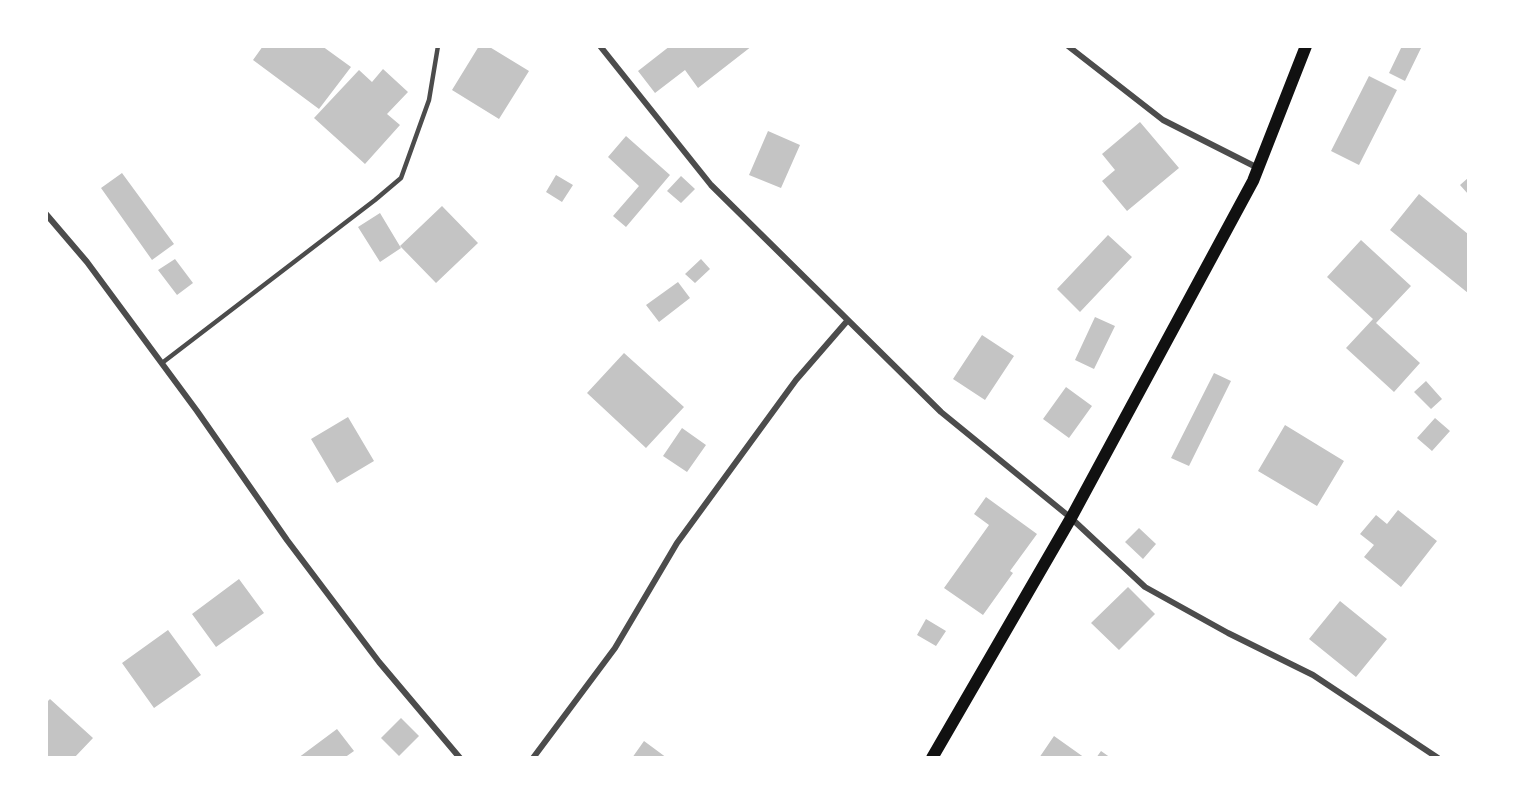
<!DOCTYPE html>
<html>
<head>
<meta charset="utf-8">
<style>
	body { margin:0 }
	#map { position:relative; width:1515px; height:804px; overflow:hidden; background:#fff; font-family:"Libre Baskerville",serif }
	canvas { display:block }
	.frame { position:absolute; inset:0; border:48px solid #fff; pointer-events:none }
</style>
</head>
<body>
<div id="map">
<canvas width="1515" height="804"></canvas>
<div class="frame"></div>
</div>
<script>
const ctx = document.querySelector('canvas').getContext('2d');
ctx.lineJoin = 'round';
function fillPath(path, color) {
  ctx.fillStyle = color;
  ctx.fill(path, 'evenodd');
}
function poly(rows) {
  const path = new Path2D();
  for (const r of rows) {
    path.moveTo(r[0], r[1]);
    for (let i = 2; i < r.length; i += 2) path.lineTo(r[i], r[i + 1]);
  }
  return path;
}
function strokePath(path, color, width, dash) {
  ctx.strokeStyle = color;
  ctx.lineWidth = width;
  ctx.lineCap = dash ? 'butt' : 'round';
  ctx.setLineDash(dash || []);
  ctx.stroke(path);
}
fillPath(poly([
	[263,46,322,46,351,67,319,109,253,60],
	[479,46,488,46,529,71,499,119,452,90],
	[670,46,752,46,698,88,685,70,655,93,638,71],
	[1402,46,1422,46,1405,81,1389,73],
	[383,69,408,92,387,114,400,125,365,164,314,118,359,70,372,82],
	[1369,76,1397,90,1359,165,1331,151],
	[1140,122,1179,168,1127,211,1102,181,1115,170,1102,154],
	[768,131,800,145,781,188,749,175],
	[626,136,670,175,626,227,613,216,639,186,608,157],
	[122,173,174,244,152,260,101,188],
	[556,175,573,185,562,202,546,192],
	[681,176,695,189,681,203,667,191],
	[1468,178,1468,194,1460,185],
	[1419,194,1468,234,1468,293,1390,230],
	[442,206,478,243,436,283,400,246],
	[380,213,401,248,380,262,358,227],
	[1108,235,1132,257,1080,312,1057,289],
	[1361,240,1411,286,1376,323,1420,363,1394,392,1346,348,1373,319,1327,277],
	[175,259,193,283,177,295,158,270],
	[701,259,710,269,695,283,685,274],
	[678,282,690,298,659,322,646,305],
	[1095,317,1115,326,1094,369,1075,360],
	[982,335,1014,356,985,400,953,379],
	[624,353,684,407,646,448,587,393],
	[1214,373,1231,381,1189,466,1171,458],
	[1426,381,1442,399,1431,409,1414,392],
	[1066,387,1092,406,1069,438,1043,419],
	[348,417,374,461,337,483,311,439],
	[1435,418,1450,431,1432,451,1417,438],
	[1285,425,1344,461,1317,506,1258,471],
	[682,428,706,445,687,472,663,456],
	[986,497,1037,534,1010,571,1013,573,983,615,944,588,989,525,974,514],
	[1398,510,1437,541,1401,587,1364,557,1374,545,1360,534,1376,515,1387,524],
	[1139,528,1156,544,1143,559,1125,542],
	[239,579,264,613,216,647,192,614],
	[1128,587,1155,614,1119,650,1091,623],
	[1340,601,1387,639,1356,677,1309,639],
	[926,619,946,631,936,646,917,635],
	[168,630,201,675,154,708,122,663],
	[50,699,93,738,74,758,46,758,46,703],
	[401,718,419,736,399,756,381,738],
	[337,729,354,751,344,758,298,758],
	[1054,736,1085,758,1039,758],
	[644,741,667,758,632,758],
	[1101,751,1111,758,1096,758]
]), '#c4c4c4');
strokePath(poly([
	[162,363,375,200,401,178,429,100,438,46]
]), '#4c4c4c', 4.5);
strokePath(poly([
	[600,46,711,185,941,412,1071,518,1145,587,1228,633,1313,675,1438,758],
	[1068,46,1163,120,1258,168],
	[46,214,87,262,197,411,287,540,379,662,460,758],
	[533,758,615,648,677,543,796,380,848,320]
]), '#4c4c4c', 6);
strokePath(poly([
	[932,758,1071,518,1253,181,1306,46]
]), '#111', 12);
</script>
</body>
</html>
